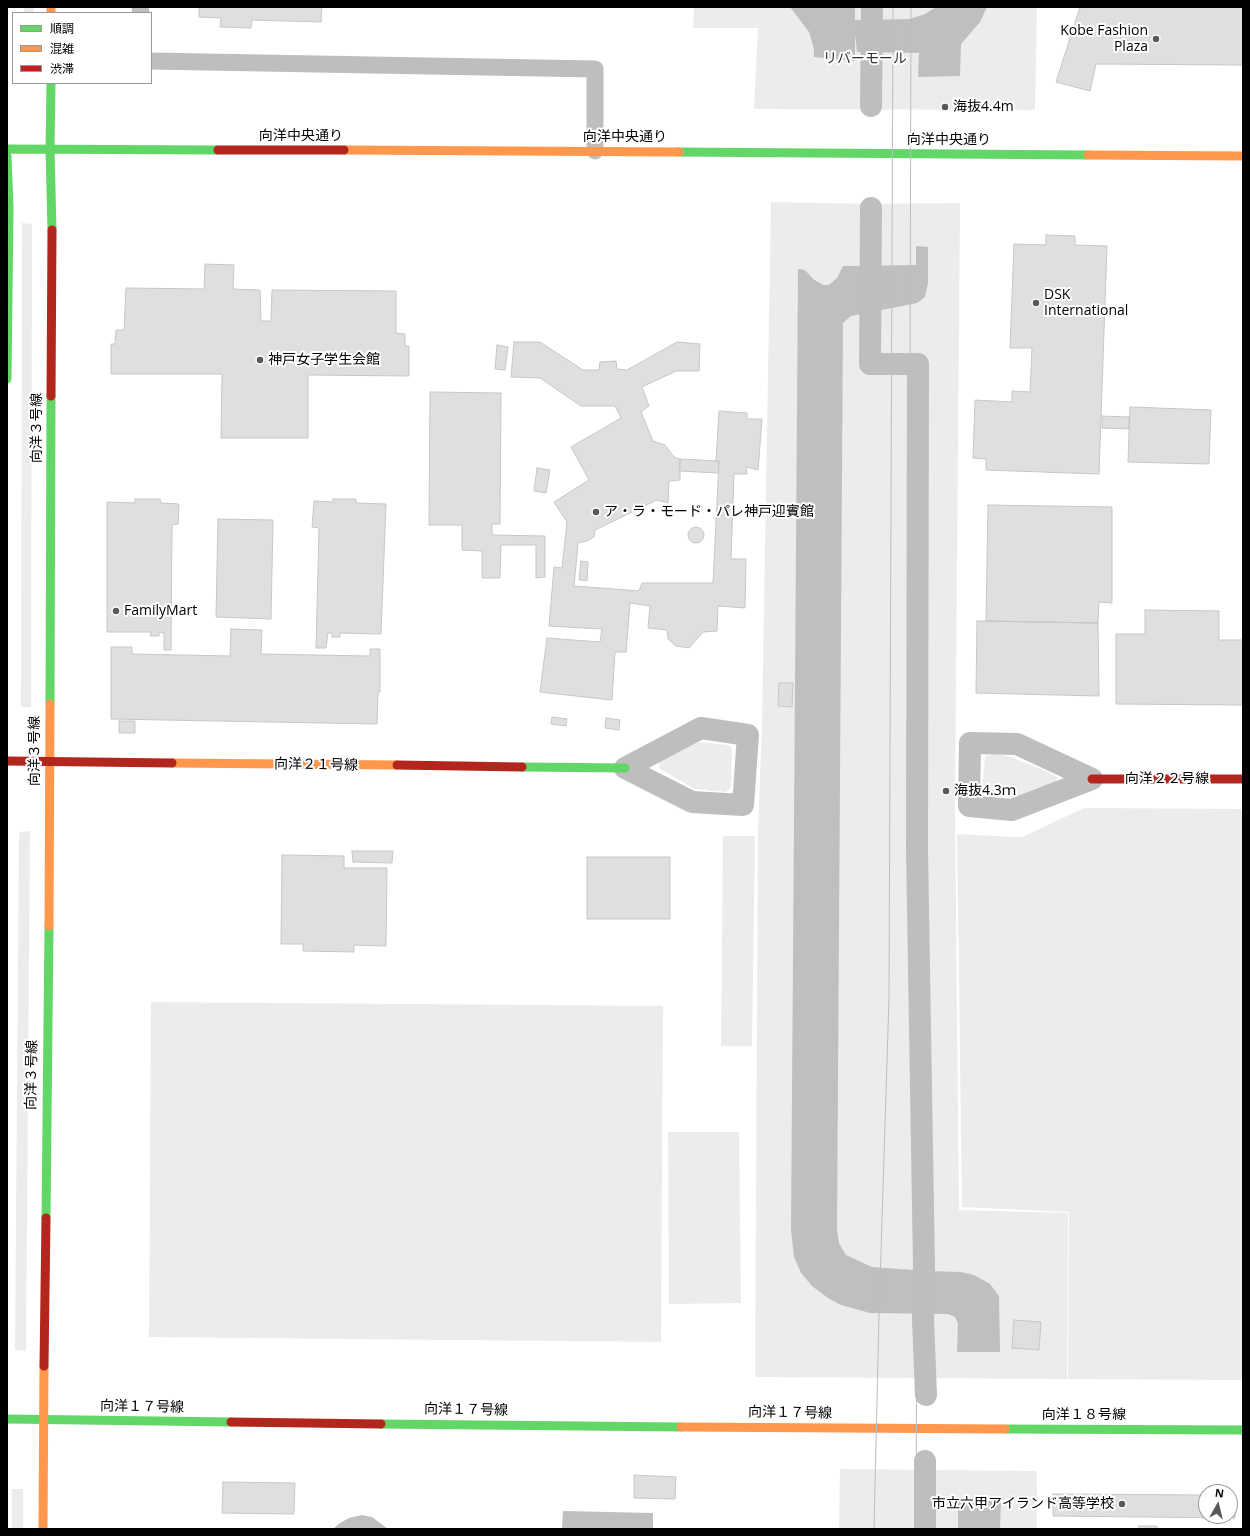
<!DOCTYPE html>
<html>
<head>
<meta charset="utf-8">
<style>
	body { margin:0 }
	#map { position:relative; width:1250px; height:1536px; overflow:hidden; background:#fff; font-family:"Open Sans","Noto Sans JP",sans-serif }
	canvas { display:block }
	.frame { position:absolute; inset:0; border:8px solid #000; pointer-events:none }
	.legend { position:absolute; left:12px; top:12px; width:140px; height:72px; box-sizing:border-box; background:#fff; border:1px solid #999; margin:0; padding:5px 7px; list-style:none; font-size:12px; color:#000 }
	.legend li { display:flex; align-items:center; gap:8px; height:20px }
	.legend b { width:20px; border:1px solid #999 }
	.north { position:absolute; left:1198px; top:1484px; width:40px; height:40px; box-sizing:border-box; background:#fff; border:1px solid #999; border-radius:50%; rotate:8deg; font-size:11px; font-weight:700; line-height:16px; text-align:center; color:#000 }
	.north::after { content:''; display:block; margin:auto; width:14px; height:18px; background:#595959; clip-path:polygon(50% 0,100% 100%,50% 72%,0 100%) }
</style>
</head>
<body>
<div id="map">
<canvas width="1250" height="1536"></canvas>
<div class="frame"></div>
<ul class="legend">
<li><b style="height:5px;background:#63d668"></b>順調</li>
<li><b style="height:5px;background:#ff974d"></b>混雑</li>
<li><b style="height:5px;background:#b3261e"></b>渋滞</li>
</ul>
<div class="north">N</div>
</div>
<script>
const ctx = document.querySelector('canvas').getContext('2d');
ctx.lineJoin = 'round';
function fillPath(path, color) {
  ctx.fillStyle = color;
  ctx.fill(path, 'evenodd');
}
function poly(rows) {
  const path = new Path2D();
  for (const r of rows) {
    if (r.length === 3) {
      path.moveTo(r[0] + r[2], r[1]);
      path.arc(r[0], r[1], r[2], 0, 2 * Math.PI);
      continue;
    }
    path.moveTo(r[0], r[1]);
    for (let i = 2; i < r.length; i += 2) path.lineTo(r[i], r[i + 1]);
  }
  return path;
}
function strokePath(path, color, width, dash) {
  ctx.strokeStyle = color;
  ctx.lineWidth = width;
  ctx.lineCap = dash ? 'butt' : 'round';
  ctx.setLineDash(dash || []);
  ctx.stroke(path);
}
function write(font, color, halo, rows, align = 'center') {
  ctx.font = font + ' "Open Sans","Noto Sans JP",sans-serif';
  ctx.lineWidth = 4;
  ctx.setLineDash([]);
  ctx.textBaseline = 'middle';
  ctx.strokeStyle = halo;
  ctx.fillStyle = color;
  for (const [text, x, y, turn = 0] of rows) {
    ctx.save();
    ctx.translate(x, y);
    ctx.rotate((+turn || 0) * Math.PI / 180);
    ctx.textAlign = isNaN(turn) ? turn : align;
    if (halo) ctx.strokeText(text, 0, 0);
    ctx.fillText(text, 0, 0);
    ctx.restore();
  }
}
fillPath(poly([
	[24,7,34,7,34,13,24,13],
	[694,7,1037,7,1035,110,754,109,758,28,693,28],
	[771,202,872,204,960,203,955,805,959,1210,1068,1213,1067,1379,755,1377,758,833,762,723],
	[22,223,32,224,31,707,21,707],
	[699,742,728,745,730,747,732,750,731,787,729,790,725,792,695,789,660,769,659,766,660,761],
	[994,754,1011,757,1048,772,1057,777,1056,782,1023,796,1013,798,988,794,982,790,985,757],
	[1084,808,1243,809,1243,1380,1068,1379,1069,1212,962,1207,957,834,1012,837,1022,837],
	[30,831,26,1351,15,1350,19,832],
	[723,836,755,836,752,1046,721,1046],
	[151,1002,663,1006,661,1342,149,1337],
	[668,1132,739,1132,741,1303,669,1304],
	[840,1469,1037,1471,1037,1529,839,1529],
	[12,1489,23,1489,23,1529,12,1529]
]), '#ececec');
fillPath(poly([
	[790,7,855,7,855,20,910,19,925,14,936,7,987,7,980,22,961,44,960,76,918,77,919,53,857,52,855,34,855,61,814,57,814,49,809,32],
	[916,246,928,247,928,283,925,297,917,303,851,316,843,323,837,1230,839,1243,846,1255,872,1267,926,1271,961,1272,974,1275,990,1284,999,1296,1000,1352,957,1352,958,1323,955,1317,948,1314,870,1313,841,1305,828,1298,812,1286,801,1273,794,1257,791,1231,798,269,805,270,813,279,823,285,829,285,837,278,843,266,916,265],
	[958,1497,1001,1500,1000,1529,958,1529],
	[563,1511,653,1513,653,1529,562,1529],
	[362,1515,372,1517,388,1529,333,1529,340,1523,349,1518]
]), '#bfbfbf');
const building = poly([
	[199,7,322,7,321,22,252,20,251,28,220,27,221,18,199,17,199,7],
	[1080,7,1243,7,1243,65,1096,64,1090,91,1056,82,1080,7],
	[1046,235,1075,236,1075,245,1107,246,1099,474,986,470,986,459,973,458,975,400,1012,402,1012,391,1030,392,1032,348,1010,348,1014,244,1046,245,1046,235],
	[205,264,234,265,233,289,260,290,261,321,271,321,272,290,396,291,396,333,405,334,405,346,409,346,409,376,308,375,308,438,221,438,222,374,111,374,111,344,115,344,116,330,124,330,126,288,204,289,205,264],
	[514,342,540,342,583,370,599,370,600,362,616,361,617,369,627,370,677,342,700,344,699,371,676,371,642,387,649,406,641,412,653,441,665,445,674,457,680,459,680,480,669,481,668,503,657,500,595,530,594,537,587,541,578,543,574,586,639,591,642,583,713,583,719,461,716,461,719,411,747,413,747,419,762,419,758,470,746,467,747,474,734,474,731,559,746,559,745,608,718,606,717,631,703,632,689,648,676,646,668,639,667,630,648,628,650,606,630,603,626,652,615,652,612,700,540,692,547,638,600,642,602,629,549,626,554,567,562,568,567,522,554,502,589,480,571,447,621,418,615,406,581,406,540,378,511,377,514,342],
	[497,345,508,347,505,370,495,369,497,345],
	[430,392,501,393,500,524,492,524,492,535,545,536,545,577,536,578,536,545,501,545,500,578,482,578,482,551,462,550,462,525,429,525,430,392],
	[1130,407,1211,410,1209,464,1128,462,1130,407],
	[1102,416,1129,417,1129,429,1102,428,1102,416],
	[680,459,719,461,718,473,679,471,680,459],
	[537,468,550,470,546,493,534,491,537,468],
	[135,499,160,499,161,503,179,504,178,524,172,525,171,650,164,650,164,633,159,632,159,636,150,636,151,632,107,632,107,502,135,503,135,499],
	[333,499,356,499,356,503,386,504,381,634,340,633,340,637,332,637,332,633,328,633,326,648,316,648,319,528,312,527,314,501,333,502,333,499],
	[988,505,1112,507,1112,603,1099,602,1098,623,986,621,988,505],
	[218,519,273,520,271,619,216,617,218,519],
	[696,535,8],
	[581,561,588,562,587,581,579,580,581,561],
	[1145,610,1219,611,1219,640,1243,640,1243,705,1116,704,1116,634,1145,634,1145,610],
	[977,621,1098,623,1099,696,976,693,977,621],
	[231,629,262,630,261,654,370,656,370,649,380,649,380,692,378,692,377,724,111,719,111,647,132,647,132,654,230,656,231,629],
	[779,683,793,683,792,707,778,706,779,683],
	[552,717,567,719,566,726,551,724,552,717],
	[606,718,620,720,619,730,605,728,606,718],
	[119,721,135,721,135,733,119,733,119,721],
	[352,851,393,851,392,863,353,862,352,851],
	[282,855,344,856,344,868,387,868,386,946,354,945,354,952,303,951,303,944,281,944,282,855],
	[587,857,670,857,670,919,587,919,587,857],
	[1014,1320,1041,1322,1039,1350,1012,1348,1014,1320],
	[634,1475,676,1477,675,1499,634,1498,634,1475],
	[223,1482,295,1483,294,1514,222,1513,223,1482],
	[1053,1494,1206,1495,1206,1516,1230,1516,1230,1496,1235,1496,1235,1518,1053,1516,1053,1494],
	[1139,1526,1157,1526,1157,1529,1139,1529,1139,1526]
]);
fillPath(building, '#dfdfdf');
strokePath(building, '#c7c7c7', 1);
strokePath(poly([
	[140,7,141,13],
	[151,61,595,69,595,151]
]), '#bebebe', 17);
strokePath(poly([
	[871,106,872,7],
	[871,208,870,364,918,364,917,849,924,1266,923,1320,926,1395],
	[701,728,748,735,743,805,692,802,625,768,701,728],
	[970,743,1017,744,1092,779,1012,810,969,806,970,743],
	[925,1461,925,1529]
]), '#bebebe', 22);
strokePath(poly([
	[51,83,50,149,52,230],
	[7,149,218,150],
	[679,152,1088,155],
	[7,156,9,208,7,379],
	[50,704,51,396],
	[522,767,625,768],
	[46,1218,49,926],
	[7,1419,231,1422],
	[381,1424,681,1427],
	[1005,1429,1243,1430]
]), '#63d668', 9);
strokePath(poly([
	[51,7,51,13],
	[344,150,679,152],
	[1088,155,1243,156],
	[172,763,397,765],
	[49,926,50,704],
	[681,1427,1005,1429],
	[43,1529,44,1366]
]), '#ff974d', 9);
strokePath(poly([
	[218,150,344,150],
	[51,396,52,230],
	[7,761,172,763],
	[397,765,522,767],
	[1092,779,1243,779],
	[44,1366,46,1218],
	[231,1422,381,1424]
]), '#b3261e', 9);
strokePath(poly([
	[911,7,909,773,918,1010,916,1529],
	[874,1529,879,1315,889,998,893,7]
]), '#bebebe', 1);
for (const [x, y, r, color] of [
	[1156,39,4,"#595959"],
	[945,107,4,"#595959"],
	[1036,303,4,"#595959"],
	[260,360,4,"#595959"],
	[596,512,4,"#595959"],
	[116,611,4,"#595959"],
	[946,791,4,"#595959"],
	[1122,1504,4,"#595959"]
]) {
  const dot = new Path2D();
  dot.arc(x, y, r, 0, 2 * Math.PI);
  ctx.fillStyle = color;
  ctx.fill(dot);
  strokePath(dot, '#fff', 1.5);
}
write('14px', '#000', '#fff', [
	["Kobe Fashion",1148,31,"right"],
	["Plaza",1148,47,"right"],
	["海抜4.4m",953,107],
	["DSK",1044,295],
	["International",1044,311],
	["神戸女子学生会館",268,360],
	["ア・ラ・モード・パレ神戸迎賓館",604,512],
	["FamilyMart",124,611],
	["海抜4.3ｍ",954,791],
	["市立六甲アイランド高等学校",1114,1504,"right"]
], 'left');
write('14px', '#333', '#fff', [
	["リバーモール",865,59]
]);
write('14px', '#000', '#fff', [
	["向洋中央通り",301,136],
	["向洋中央通り",625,137],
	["向洋中央通り",949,140],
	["向洋３号線",37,428,-90],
	["向洋３号線",35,751,-90],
	["向洋２１号線",316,765,1],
	["向洋２２号線",1167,779],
	["向洋３号線",32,1075,-89],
	["向洋１７号線",142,1407,1],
	["向洋１７号線",466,1410,1],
	["向洋１７号線",790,1413,1],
	["向洋１８号線",1084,1415]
]);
</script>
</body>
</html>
